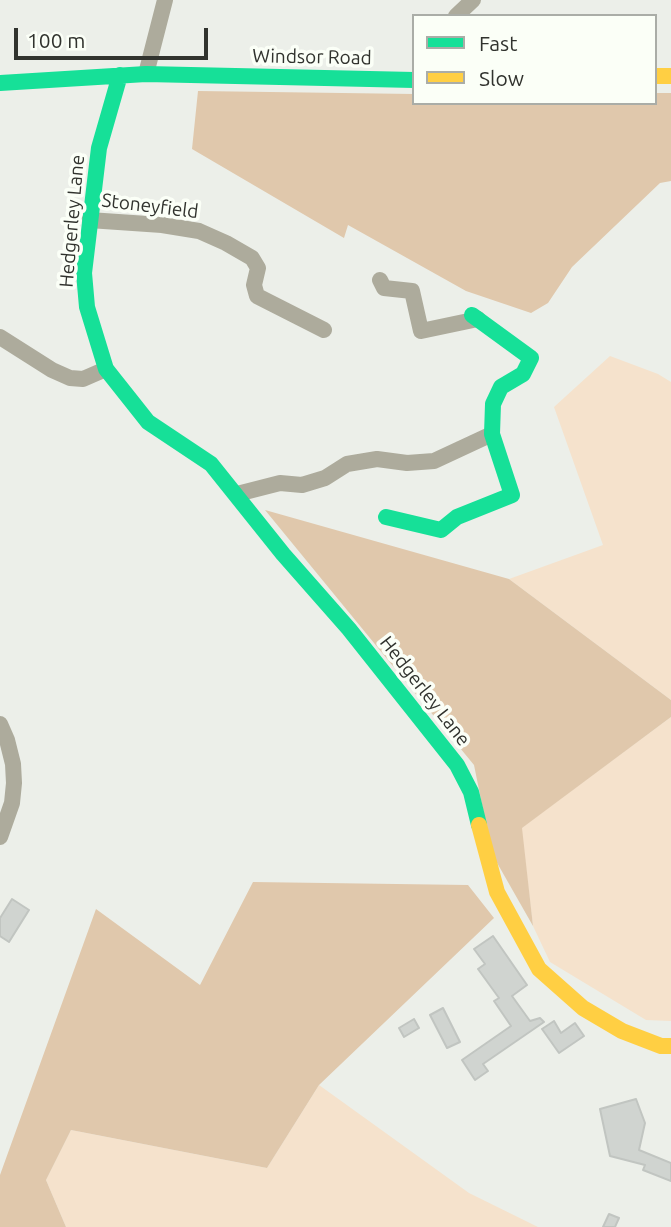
<!DOCTYPE html>
<html>
<head>
<meta charset="utf-8">
<style>
	body { margin:0 }
	#map { position:relative; width:671px; height:1227px; overflow:hidden; background:#ecefe9; font-family:Ubuntu,sans-serif }
	canvas { display:block }
	.legend { position:absolute; left:412px; top:14px; width:245px; height:91px; box-sizing:border-box; background:#fbfff7; border:2px solid #aaada7; margin:0; padding:9px 12px; list-style:none; font-size:21px; color:#31332e }
	.legend li { display:flex; align-items:center; gap:14px; height:35px }
	.legend b { width:35px; border:2px solid #aaada7 }
	.scale { position:absolute; left:14px; top:28px; width:194px; height:32px; box-sizing:border-box; border:4px solid #31332e; border-top:0; padding-left:9px; font-size:21px; line-height:24px; white-space:nowrap; color:#31332e; -webkit-text-stroke:5px #fbfff7; paint-order:stroke }
</style>
</head>
<body>
<div id="map">
<canvas width="671" height="1227"></canvas>
<ul class="legend">
<li><b style="height:9px;background:#16e098"></b>Fast</li>
<li><b style="height:9px;background:#ffcf43"></b>Slow</li>
</ul>
<div class="scale">100 m</div>
</div>
<script>
const ctx = document.querySelector('canvas').getContext('2d');
ctx.lineJoin = 'round';
function fillPath(path, color) {
  ctx.fillStyle = color;
  ctx.fill(path, 'evenodd');
}
function poly(rows) {
  const path = new Path2D();
  for (const r of rows) {
    path.moveTo(r[0], r[1]);
    for (let i = 2; i < r.length; i += 2) path.lineTo(r[i], r[i + 1]);
  }
  return path;
}
function strokePath(path, color, width, dash) {
  ctx.strokeStyle = color;
  ctx.lineWidth = width;
  ctx.lineCap = dash ? 'butt' : 'round';
  ctx.setLineDash(dash || []);
  ctx.stroke(path);
}
function write(font, color, halo, rows, align = 'center') {
  ctx.font = font + ' Ubuntu,sans-serif';
  ctx.lineWidth = 7;
  ctx.setLineDash([]);
  ctx.textBaseline = 'middle';
  ctx.strokeStyle = halo;
  ctx.fillStyle = color;
  for (const [text, x, y, turn = 0] of rows) {
    ctx.save();
    ctx.translate(x, y);
    ctx.rotate((+turn || 0) * Math.PI / 180);
    ctx.textAlign = isNaN(turn) ? turn : align;
    if (halo) ctx.strokeText(text, 0, 0);
    ctx.fillText(text, 0, 0);
    ctx.restore();
  }
}
fillPath(poly([
	[610,356,658,374,671,382,671,700,509,579,603,545,554,407],
	[671,717,671,1021,646,1020,550,962,533,926,521,828],
	[319,1085,469,1193,538,1227,66,1227,46,1180,71,1130,267,1168]
]), '#f5e2cc');
fillPath(poly([
	[198,91,414,94,414,103,655,103,655,93,671,93,671,181,660,183,572,267,548,303,531,313,466,291,348,225,344,238,192,149],
	[265,510,509,579,671,700,671,717,522,828,533,926,492,854,474,765],
	[253,882,468,885,494,918,319,1085,267,1168,71,1130,46,1180,66,1227,0,1227,0,1175,96,909,200,985]
]), '#e0c8ac');
const building = poly([
	[12,899,29,910,9,942,0,936,0,918,12,899],
	[493,936,527,985,512,996,530,1021,540,1018,544,1022,483,1064,488,1071,475,1080,462,1060,511,1026,494,1001,499,998,478,969,485,964,474,949,493,936],
	[443,1008,460,1042,447,1048,430,1015,443,1008],
	[414,1019,419,1028,404,1037,399,1028,414,1019],
	[554,1021,561,1033,575,1023,584,1036,559,1053,542,1029,554,1021],
	[636,1099,645,1123,639,1150,671,1163,671,1181,643,1170,645,1165,610,1156,600,1109,636,1099],
	[609,1214,619,1218,615,1227,603,1227,609,1214]
]);
fillPath(building, '#d0d4d0');
strokePath(building, '#c1c5c1', 2);
strokePath(poly([
	[456,16,473,0],
	[146,74,165,0],
	[89,220,162,225,199,231,226,243,252,258,258,268,254,285,257,296,324,330],
	[380,280,384,288,412,291,421,331,478,319],
	[0,337,52,370,70,378,83,379,106,369],
	[237,494,280,483,302,485,325,478,347,464,377,459,407,463,434,461,492,434],
	[0,724,7,740,13,764,14,783,12,803,0,837]
]), '#adab9c', 16);
strokePath(poly([
	[120,75,99,148,84,273,87,307,106,369,148,422,211,464,283,554,349,629,457,765,471,792,479,825],
	[0,83,146,74,414,80],
	[386,517,441,530,457,517,512,495,492,434,493,404,501,387,523,374,531,358,472,315]
]), '#16e098', 16);
strokePath(poly([
	[655,76,671,76],
	[479,825,497,892,539,969,583,1008,622,1031,661,1046,671,1046]
]), '#ffcf43', 16);
write('19px', '#31332e', '#fbfff7', [
	["Windsor Road",312,57,1],
	["Stoneyfield",150,206,7],
	["Hedgerley Lane",72,221,-85],
	["Hedgerley Lane",425,691,52]
]);
</script>
</body>
</html>
